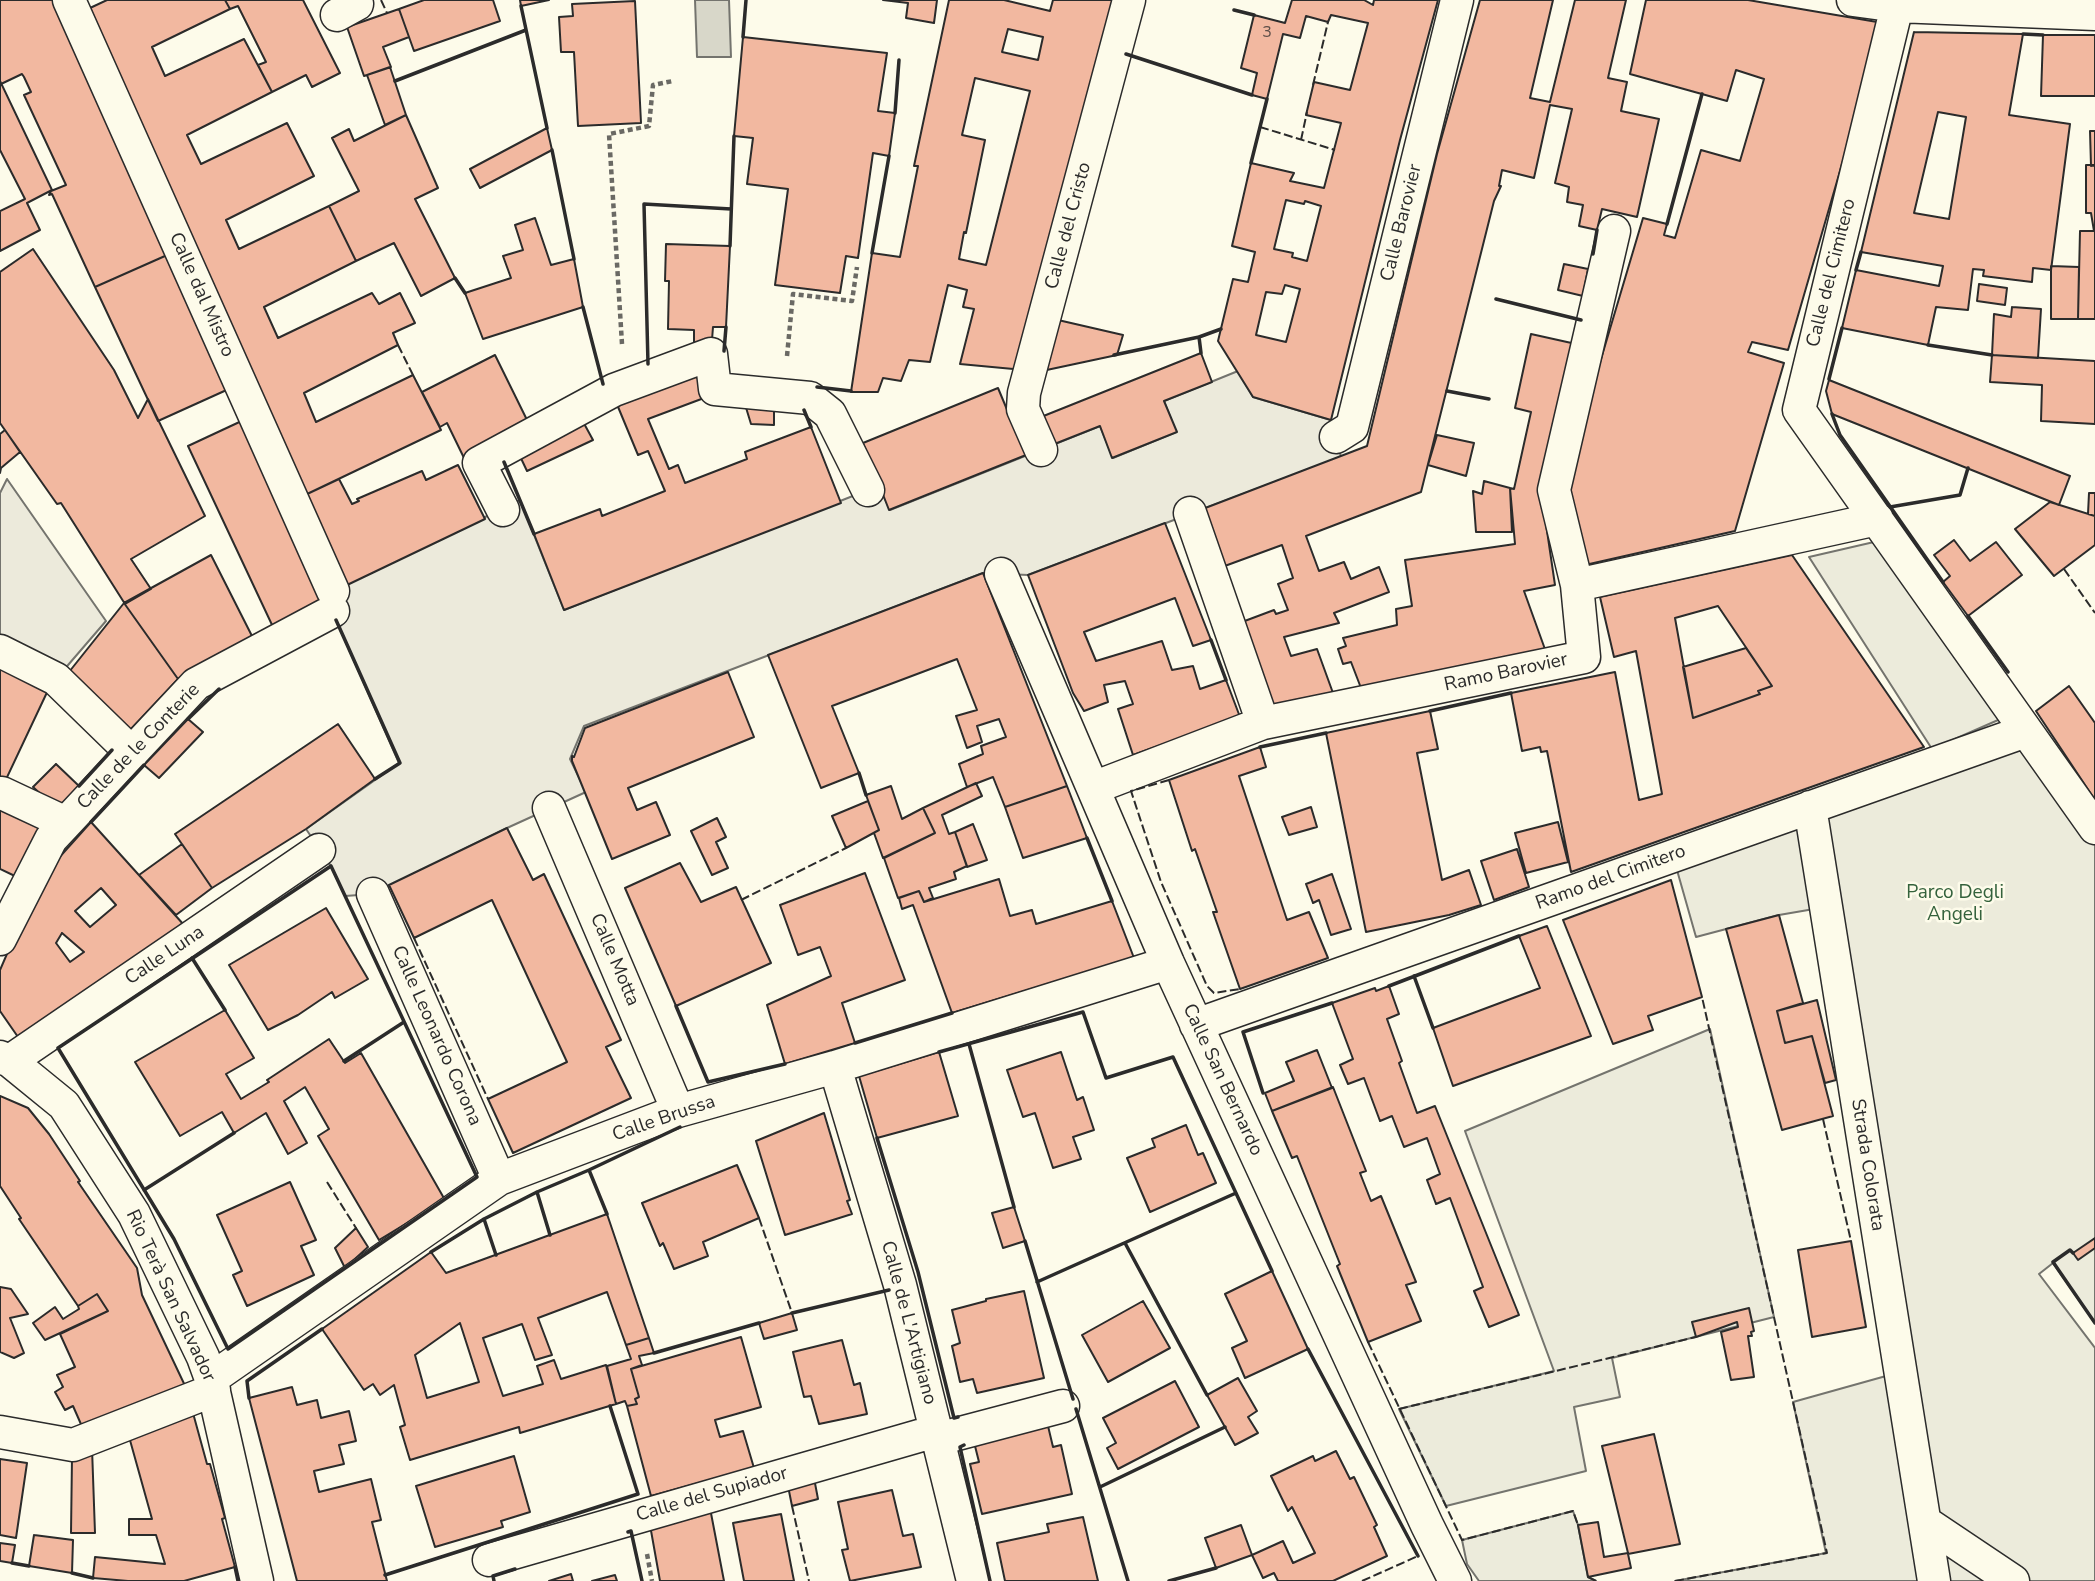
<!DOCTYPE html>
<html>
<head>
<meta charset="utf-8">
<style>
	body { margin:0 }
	canvas { display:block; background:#fdfbea }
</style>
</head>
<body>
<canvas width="2095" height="1581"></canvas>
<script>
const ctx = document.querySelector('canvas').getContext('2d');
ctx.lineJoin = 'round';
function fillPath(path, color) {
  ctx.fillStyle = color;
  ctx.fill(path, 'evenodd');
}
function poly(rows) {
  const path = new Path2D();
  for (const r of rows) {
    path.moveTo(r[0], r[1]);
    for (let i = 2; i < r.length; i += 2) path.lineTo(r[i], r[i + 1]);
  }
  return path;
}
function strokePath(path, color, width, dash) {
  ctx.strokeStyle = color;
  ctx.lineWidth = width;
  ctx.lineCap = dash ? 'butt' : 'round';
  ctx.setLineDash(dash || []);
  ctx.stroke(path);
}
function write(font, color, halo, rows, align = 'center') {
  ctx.font = font + ' "Nunito Sans",sans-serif';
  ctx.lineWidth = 5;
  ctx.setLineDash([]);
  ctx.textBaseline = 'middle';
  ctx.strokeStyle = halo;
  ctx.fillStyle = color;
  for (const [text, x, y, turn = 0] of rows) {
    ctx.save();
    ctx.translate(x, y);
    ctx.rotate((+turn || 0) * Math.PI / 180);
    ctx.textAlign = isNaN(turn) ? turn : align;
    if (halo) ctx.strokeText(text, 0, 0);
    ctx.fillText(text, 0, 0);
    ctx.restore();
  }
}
const green = poly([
	[1874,542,2005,717,1932,749,1809,557,1874,542],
	[2026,731,2095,828,2095,1323,2053,1263,2039,1274,2095,1348,2095,1581,1675,1581,1826,1553,1793,1402,1886,1376,1814,909,1779,915,1696,937,1673,856,2026,731],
	[1710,1029,1774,1317,1612,1358,1620,1397,1574,1407,1586,1471,1446,1506,1399,1409,1554,1371,1465,1131,1710,1029],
	[1573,1511,1578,1525,1588,1577,1596,1581,1479,1581,1467,1564,1462,1540,1573,1511]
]);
fillPath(green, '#ecebdb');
strokePath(green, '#74746e', 2);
const parking = poly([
	[1238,371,1253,397,1331,420,1341,457,1028,575,983,573,584,726,570,759,586,792,507,828,373,894,345,896,331,866,306,829,399,763,326,597,333,591,520,500,564,610,868,490,880,488,890,510,1100,426,1113,458,1176,432,1164,401,1238,371],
	[7,479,106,621,56,679,0,651,0,493,7,479]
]);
fillPath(parking, '#eceadb');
strokePath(parking, '#74746e', 2);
const water = poly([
	[695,0,729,0,731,57,697,57,695,0]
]);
fillPath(water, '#d8d7c9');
strokePath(water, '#74746e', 2);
const building = poly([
	[0,0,61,0,174,252,95,287,52,194,49,195,51,191,66,185,24,95,31,92,24,77,22,74,1,84,0,81,0,0],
	[107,0,225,0,230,9,152,47,165,76,244,39,272,92,187,135,201,164,287,123,314,176,226,220,239,249,329,206,356,261,264,307,278,338,372,293,379,304,400,293,415,323,393,333,398,345,304,393,316,422,413,375,441,430,305,495,90,8,107,0],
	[225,0,303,0,340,73,312,87,306,75,272,92,258,65,266,62,238,6,230,9,225,0],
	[424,0,493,0,500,21,414,51,399,9,424,0],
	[520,0,549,0,521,6,520,0],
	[883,0,937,0,934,23,906,18,908,3,883,0],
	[949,0,1004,0,1050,11,1053,0,1120,0,1024,370,960,364,974,309,963,307,967,290,948,285,930,362,909,360,901,381,883,378,878,392,851,392,872,253,900,257,918,166,914,166,949,0],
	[1008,29,1043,37,1038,60,1002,52,1008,29],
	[975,78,1030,91,986,265,959,259,964,232,966,233,985,140,962,135,975,78],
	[1292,0,1364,0,1373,5,1374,0,1438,0,1400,140,1331,420,1253,397,1218,341,1233,279,1248,282,1255,252,1232,246,1251,163,1294,173,1290,181,1324,188,1341,123,1306,115,1314,82,1350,90,1368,23,1331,15,1328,22,1306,16,1300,38,1283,34,1267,99,1252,95,1257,73,1241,68,1254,15,1285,23,1292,0],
	[1286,200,1304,204,1305,201,1321,206,1307,261,1292,257,1293,253,1274,249,1286,200],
	[1285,285,1300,289,1286,342,1256,335,1266,292,1282,294,1285,285],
	[1480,0,1553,0,1530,98,1550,102,1575,0,1626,0,1608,78,1627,82,1621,111,1659,119,1637,217,1602,209,1597,230,1579,226,1583,205,1567,202,1569,187,1555,183,1572,109,1550,105,1534,178,1502,170,1499,186,1501,186,1494,201,1421,492,1306,536,1319,571,1344,562,1351,579,1379,567,1389,592,1334,613,1339,623,1284,637,1291,656,1317,649,1333,693,1273,705,1242,622,1274,610,1276,614,1288,610,1278,584,1293,578,1282,545,1222,567,1200,510,1367,446,1437,154,1480,0],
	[1646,0,1748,0,1883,23,1788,350,1752,342,1748,352,1784,363,1735,531,1585,565,1562,490,1643,218,1667,224,1664,235,1675,238,1701,150,1740,161,1764,79,1736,70,1727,101,1630,74,1646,0],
	[635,1,641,123,578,126,574,52,561,52,559,17,573,16,572,4,635,1],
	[399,9,409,37,383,47,391,67,364,76,347,27,399,9],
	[1914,32,2023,34,2009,115,2070,124,2051,270,2033,268,2032,282,1983,276,1984,270,1973,269,1968,310,1936,307,1928,345,1842,328,1856,270,1939,286,1943,266,1861,252,1914,32],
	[1938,112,1966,117,1949,219,1914,213,1938,112],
	[2043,35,2095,35,2095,96,2041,96,2043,35],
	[743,37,887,53,878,111,895,113,889,156,873,153,858,258,846,256,840,293,775,285,788,189,747,184,753,138,734,136,743,37],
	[390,67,406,115,385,125,367,75,390,67],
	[0,81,52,190,27,203,40,230,0,251,0,211,25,199,0,150,0,81],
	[406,115,438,188,415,199,455,278,421,296,394,243,356,261,329,206,359,191,332,138,349,129,354,141,406,115],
	[547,128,552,150,480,188,470,169,547,128],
	[2090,131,2095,131,2095,165,2091,166,2090,131],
	[2086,165,2095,165,2095,319,2078,319,2080,231,2094,231,2091,213,2086,213,2086,165],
	[535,218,551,265,574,259,583,307,483,339,465,293,511,278,503,256,523,250,515,225,535,218],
	[666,244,730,246,726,327,713,327,712,340,694,347,694,330,668,329,669,281,665,281,666,244],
	[33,249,114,370,138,418,148,399,205,516,131,559,151,589,125,604,61,503,57,504,0,423,0,272,33,249],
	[174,252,231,388,158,421,95,287,174,252],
	[1564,264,1588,269,1583,296,1558,290,1564,264],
	[2051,266,2079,267,2078,319,2051,319,2051,266],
	[1979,284,2007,288,2005,305,1977,301,1979,284],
	[2012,307,2041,309,2038,358,1992,355,1994,314,2011,317,2012,307],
	[1058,320,1123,335,1117,355,1042,371,1058,320],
	[1531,334,1576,344,1542,497,1555,585,1524,591,1546,652,1361,688,1351,662,1343,664,1338,649,1346,646,1343,638,1397,625,1396,609,1412,606,1405,560,1515,544,1510,488,1514,489,1531,412,1515,408,1531,334],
	[1201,353,1212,382,1164,401,1177,432,1112,458,1100,426,1052,445,1041,417,1201,353],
	[495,355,529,424,465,460,447,423,440,427,422,392,495,355],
	[1992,355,2095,361,2095,424,2041,421,2042,385,1990,382,1992,355],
	[703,366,704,398,648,419,669,469,678,465,685,483,747,459,745,452,811,427,841,503,564,610,534,534,600,509,602,516,665,491,648,451,638,455,616,402,703,366],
	[1829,380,2070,476,2059,505,1832,414,1826,391,1829,380],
	[998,388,1026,455,889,510,863,443,998,388],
	[744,401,774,404,774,425,751,424,744,401],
	[248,418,326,597,273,627,188,446,248,418],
	[581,418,593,440,527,471,518,452,581,418],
	[5,430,20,452,1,468,0,473,0,434,5,430],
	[1437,435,1474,443,1466,476,1428,465,1437,435],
	[458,465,485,519,345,586,305,495,339,479,352,504,359,501,357,499,422,471,426,480,458,465],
	[1484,481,1510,488,1512,532,1476,532,1473,491,1482,494,1484,481],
	[2089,493,2095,493,2095,516,2088,514,2089,493],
	[2050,502,2095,516,2095,545,2054,576,2015,529,2050,502],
	[1165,523,1211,640,1193,646,1175,598,1084,632,1096,661,1162,641,1172,670,1193,666,1200,689,1226,680,1240,717,1133,755,1118,709,1133,704,1125,681,1104,685,1108,702,1084,711,1073,693,1028,575,1165,523],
	[1954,540,1970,561,1996,542,2022,575,1968,616,1943,582,1950,576,1934,555,1954,540],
	[211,555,253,638,178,679,124,603,211,555],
	[1792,555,1924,747,1571,872,1547,751,1541,752,1540,747,1522,751,1511,693,1615,672,1639,800,1662,794,1636,651,1614,657,1600,597,1792,555],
	[1718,606,1772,686,1758,691,1760,694,1693,718,1675,618,1718,606],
	[983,573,1067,786,1005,807,993,777,967,787,959,764,983,754,981,746,1006,737,999,719,977,726,982,742,967,748,956,716,977,710,957,659,832,706,859,773,821,788,768,655,983,573],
	[124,603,178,679,130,730,69,672,124,603],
	[1746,648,1772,686,1758,691,1760,694,1693,718,1683,667,1746,648],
	[0,660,50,686,0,792,0,660],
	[728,672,754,737,628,788,637,810,656,802,670,835,612,859,572,761,572,756,574,757,585,728,728,672],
	[2069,686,2095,723,2095,800,2036,711,2069,686],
	[1430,711,1438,749,1417,753,1442,880,1469,870,1481,905,1449,915,1366,932,1326,733,1430,711],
	[188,719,203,732,159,778,144,765,188,719],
	[338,724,375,779,306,829,212,888,175,834,338,724],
	[1260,747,1266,767,1239,776,1287,920,1309,912,1328,958,1240,989,1213,912,1217,912,1195,849,1192,851,1169,780,1260,747],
	[56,764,79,786,57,809,33,787,56,764],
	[976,783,982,796,942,815,949,834,955,832,967,866,954,872,956,879,929,888,933,898,924,902,919,891,898,898,884,858,935,833,923,808,976,783],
	[891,786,902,819,923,808,935,833,883,858,874,833,879,830,866,795,891,786],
	[1067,786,1087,838,1023,858,1005,807,1067,786],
	[0,800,46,822,17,877,0,869,0,800],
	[868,801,879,830,846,848,832,816,868,801],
	[1311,807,1317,827,1289,835,1282,817,1311,807],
	[717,818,726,837,716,842,728,868,712,875,691,831,717,818],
	[91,822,184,925,18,1037,0,1011,0,970,39,880,91,822],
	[101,888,116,905,90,927,75,911,101,888],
	[62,933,84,952,70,962,56,943,62,933],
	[1558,822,1568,862,1526,873,1515,833,1558,822],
	[973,824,987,860,967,867,955,832,973,824],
	[507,828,533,880,544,874,621,1040,606,1047,631,1098,513,1153,488,1099,567,1062,492,900,414,938,389,885,507,828],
	[182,844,212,888,176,915,139,875,182,844],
	[1517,849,1529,887,1494,900,1481,861,1517,849],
	[680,863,701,902,736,887,771,963,676,1006,625,888,680,863],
	[865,873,905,980,842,1003,855,1043,785,1064,767,1005,831,976,820,947,798,955,780,905,865,873],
	[1332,874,1351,929,1331,935,1319,900,1313,903,1306,884,1332,874],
	[999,879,1010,916,1032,910,1036,924,1112,901,1134,958,952,1013,913,905,902,909,899,898,919,891,924,902,999,879],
	[1671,880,1702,997,1648,1016,1653,1030,1613,1044,1563,920,1671,880],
	[326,908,368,979,335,998,332,992,298,1015,268,1030,229,965,326,908],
	[1779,915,1803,1003,1777,1011,1785,1043,1812,1036,1833,1116,1782,1130,1726,929,1779,915],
	[1547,926,1591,1036,1453,1086,1433,1028,1540,988,1519,936,1547,926],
	[1389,986,1399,1014,1387,1019,1402,1061,1399,1063,1417,1113,1435,1106,1519,1315,1489,1327,1474,1291,1483,1287,1450,1198,1436,1204,1427,1180,1440,1174,1427,1138,1404,1147,1392,1116,1380,1121,1364,1078,1348,1084,1340,1065,1353,1059,1332,1003,1375,988,1376,991,1389,986],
	[1817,1000,1836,1080,1825,1083,1812,1036,1785,1043,1777,1011,1817,1000],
	[225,1010,254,1058,226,1074,241,1099,269,1082,267,1080,329,1039,345,1063,361,1053,445,1200,379,1240,318,1136,329,1129,305,1087,284,1101,307,1143,288,1154,266,1113,234,1133,222,1112,180,1136,135,1062,225,1010],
	[1317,1050,1332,1088,1272,1111,1265,1093,1294,1081,1286,1062,1317,1050],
	[939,1052,958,1116,877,1138,859,1076,939,1052],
	[1061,1052,1077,1100,1083,1097,1094,1130,1073,1137,1081,1159,1053,1168,1035,1113,1023,1117,1007,1070,1061,1052],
	[1333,1087,1366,1171,1360,1173,1371,1201,1381,1196,1416,1282,1406,1285,1421,1321,1368,1342,1337,1266,1340,1264,1297,1156,1292,1158,1272,1111,1333,1087],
	[0,1096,28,1108,49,1134,80,1181,78,1182,137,1268,142,1295,188,1392,84,1431,73,1406,65,1410,55,1392,63,1387,57,1375,75,1367,60,1334,108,1311,97,1294,78,1306,19,1219,21,1218,0,1186,0,1096],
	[824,1113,850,1200,847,1201,852,1214,785,1235,756,1141,824,1113],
	[1186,1125,1198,1155,1203,1153,1216,1183,1150,1212,1127,1158,1155,1147,1152,1139,1186,1125],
	[737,1165,759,1218,703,1242,708,1256,674,1269,663,1243,660,1246,642,1203,737,1165],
	[290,1182,316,1240,301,1246,314,1275,247,1306,233,1275,242,1271,217,1215,290,1182],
	[1014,1207,1025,1241,1003,1248,992,1213,1014,1207],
	[607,1214,649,1338,626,1345,607,1292,538,1318,552,1355,535,1360,522,1324,483,1338,503,1396,543,1384,537,1366,554,1360,561,1379,606,1365,616,1404,520,1433,519,1427,410,1460,400,1427,405,1425,394,1385,380,1395,373,1384,364,1390,322,1329,431,1252,446,1273,607,1214],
	[460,1323,479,1382,427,1398,415,1355,460,1323],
	[356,1228,368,1247,345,1268,335,1248,356,1228],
	[2095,1238,2095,1248,2078,1260,2073,1253,2095,1238],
	[1851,1241,1866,1327,1812,1337,1798,1250,1851,1241],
	[1272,1271,1308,1349,1245,1378,1232,1348,1247,1341,1225,1294,1272,1271],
	[0,1287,11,1289,28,1314,10,1318,24,1353,14,1358,0,1352,0,1287],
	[1024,1291,1044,1378,977,1393,973,1379,960,1382,952,1346,960,1343,952,1310,986,1301,986,1299,1024,1291],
	[97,1294,108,1311,45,1340,33,1323,55,1307,63,1319,79,1309,78,1306,97,1294],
	[1143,1301,1170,1348,1108,1382,1082,1335,1143,1301],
	[1749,1308,1754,1331,1751,1332,1752,1336,1748,1336,1754,1377,1731,1380,1721,1332,1738,1327,1737,1322,1696,1337,1692,1322,1749,1308],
	[792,1313,797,1330,764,1339,759,1323,792,1313],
	[741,1337,761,1407,715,1420,720,1437,743,1431,754,1468,651,1496,627,1406,637,1404,635,1399,639,1397,631,1369,741,1337],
	[649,1338,654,1353,639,1356,642,1365,631,1369,639,1397,635,1399,637,1404,627,1406,625,1401,616,1404,607,1366,631,1359,626,1345,649,1338],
	[842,1340,854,1385,860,1383,867,1414,819,1424,811,1396,804,1397,793,1352,842,1340],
	[1238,1378,1257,1411,1248,1417,1258,1433,1235,1445,1207,1395,1238,1378],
	[1175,1381,1199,1427,1118,1469,1107,1448,1116,1443,1103,1418,1175,1381],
	[292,1387,297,1405,317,1400,321,1418,349,1411,356,1441,339,1445,344,1464,314,1471,319,1492,371,1479,381,1520,372,1522,387,1581,297,1581,249,1398,292,1387],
	[193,1413,207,1464,210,1464,225,1518,222,1519,235,1567,184,1581,128,1581,93,1578,95,1557,165,1564,156,1535,129,1535,129,1519,152,1519,128,1433,193,1413],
	[1048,1426,1053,1447,1061,1445,1072,1494,982,1514,970,1464,979,1462,974,1442,1048,1426],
	[1654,1434,1680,1544,1628,1554,1631,1568,1588,1577,1578,1525,1598,1522,1604,1557,1628,1553,1602,1446,1654,1434],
	[92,1448,95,1533,71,1533,72,1457,92,1448],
	[1336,1451,1350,1479,1354,1477,1377,1525,1374,1527,1387,1556,1333,1581,1278,1581,1274,1573,1263,1578,1252,1555,1283,1541,1293,1563,1315,1553,1292,1507,1288,1511,1271,1476,1313,1456,1315,1461,1336,1451],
	[514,1456,530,1512,501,1521,503,1527,435,1547,416,1486,514,1456],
	[0,1459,27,1463,16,1538,0,1535,0,1459],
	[814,1478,818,1499,792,1506,788,1486,814,1478],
	[892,1490,903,1536,913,1534,921,1567,850,1581,842,1550,848,1549,838,1502,892,1490],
	[710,1508,724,1581,660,1581,650,1525,710,1508],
	[781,1514,794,1581,744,1581,733,1523,781,1514],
	[1083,1517,1098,1581,1005,1581,997,1543,1049,1532,1047,1524,1083,1517],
	[1241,1525,1252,1555,1216,1568,1205,1538,1241,1525],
	[34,1535,73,1540,72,1573,29,1566,34,1535],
	[0,1543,15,1545,12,1563,0,1561,0,1543],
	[571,1574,573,1581,549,1581,571,1574],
	[615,1575,617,1581,592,1581,615,1575]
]);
fillPath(building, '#f2b8a0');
strokePath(building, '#2b2b2b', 2);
const pedestrian = poly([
	[69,0,333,591],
	[1853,0,1897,6,2095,14],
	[1897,6,1799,410,2095,828],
	[337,15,357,4,356,0],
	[1336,437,1352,427,1457,0],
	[1041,450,1023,409,1024,393,1129,0],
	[503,510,479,463,614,390,711,354,715,389,810,398,830,414,868,490],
	[1190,513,1263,723],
	[1001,574,1168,963,1427,1525,1455,1581],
	[1577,585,1877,519],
	[0,651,56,679,132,753],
	[1093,788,1263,723,1584,657,1577,585,1554,490,1614,231],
	[2,793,66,823],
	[1810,807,1934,1581],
	[549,808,678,1111],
	[373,894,499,1179],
	[0,939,51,839,196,684,333,611],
	[1196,1025,2026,731],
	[0,1057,10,1061,64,1105,134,1214,203,1357,211,1379,257,1581],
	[10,1061,319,850],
	[835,1067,900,1285,973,1581],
	[211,1379,499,1179,678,1111,835,1067,1168,963],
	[0,1432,73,1445,214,1390],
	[938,1439,1063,1406],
	[1925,1522,2013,1581],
	[489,1560,936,1431]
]);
strokePath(pedestrian, '#2b2b2b', 35);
strokePath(poly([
	[622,344,609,134,649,126,653,85,673,81],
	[787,356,793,294,852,301,857,267],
	[647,1554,652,1581]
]), '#6a6964', 4.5, [5, 3.5]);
strokePath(pedestrian, '#fdfbea', 32);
strokePath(poly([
	[381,0,387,13],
	[1313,85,1328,22],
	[1260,127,1335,150],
	[1301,140,1307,112],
	[398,345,413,375],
	[2064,569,2095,613],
	[1169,780,1131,791,1161,882,1207,986,1214,993,1240,989],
	[741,900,846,848],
	[414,938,488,1099],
	[1823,1119,1851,1241],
	[327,1182,356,1228],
	[759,1218,792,1313],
	[1368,1342,1462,1540,1573,1511,1578,1525],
	[1399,1409,1696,1337],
	[792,1506,809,1581],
	[1588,1577,1596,1581],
	[1362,1581,1418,1556],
	[1675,1581,1827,1553,1702,997]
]), '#2b2b2b', 2, [9, 3.5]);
strokePath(poly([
	[521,6,547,128],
	[1234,10,1254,15],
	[2023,34,2043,35],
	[743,37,746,0],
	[1126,54,1252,95],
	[395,81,526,30],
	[895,113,899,60],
	[552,150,574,259],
	[1251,163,1267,99],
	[1667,224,1702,94],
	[730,246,734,136],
	[872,253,889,156],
	[1593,254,1597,230],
	[1856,270,1861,252],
	[455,278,465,293],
	[1496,299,1581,320],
	[583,307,603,384],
	[1928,345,1992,355],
	[724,351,726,327],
	[1201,353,1199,337,1221,329],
	[1114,355,1199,337],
	[648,364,644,204,731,209],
	[1829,379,1842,328],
	[817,387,851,391],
	[1447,391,1489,399],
	[804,410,811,427],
	[1832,414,1840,435,1943,582],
	[504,462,534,534],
	[1890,507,1960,495,1968,468],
	[1968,616,2008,672],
	[336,620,400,763,375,779],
	[1211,640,1226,680],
	[1430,711,1511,693],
	[188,719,219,689],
	[1260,747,1326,733],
	[859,773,866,795],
	[79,786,112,750],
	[91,822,144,765],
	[1087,838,1112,901],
	[331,866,477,1177,228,1349,174,1239,58,1048,331,866],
	[192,958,225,1010],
	[1414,976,1433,1028],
	[1389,986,1519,936],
	[676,1006,708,1082,785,1064],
	[855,1043,952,1013],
	[969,1044,1014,1207],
	[939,1052,1083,1012,1106,1078,1173,1057,1272,1271],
	[344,1061,404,1022],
	[1263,1093,1243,1032,1332,1003],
	[877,1138,918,1272,954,1418,958,1417],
	[589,1170,607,1214],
	[144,1190,234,1133],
	[537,1192,550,1235],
	[484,1219,496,1255],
	[1025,1241,1073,1399],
	[1125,1243,1207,1395],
	[431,1252,484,1219,537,1192,589,1170,680,1127],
	[2073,1253,2070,1250,2053,1262,2095,1323],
	[1037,1282,1236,1193],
	[792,1313,889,1290],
	[1308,1349,1418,1556],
	[654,1353,759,1323],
	[249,1398,247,1381,322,1329],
	[1076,1409,1128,1581],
	[964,1445,960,1447,990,1581],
	[1100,1487,1225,1427],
	[628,1532,631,1531,642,1581],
	[12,1563,29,1566],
	[235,1567,238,1581],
	[72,1573,93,1578],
	[385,1575,638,1494,610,1406],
	[494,1581,493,1576,515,1569],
	[1169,1581,1216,1568]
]), '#2b2b2b', 3.5);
write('16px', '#5d4e48', null, [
	["3",1267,33]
]);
write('19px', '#2b2b2b', '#fdfbea', [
	["Calle Barovier",1402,223,-76],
	["Calle del Cristo",1069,226,-75],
	["Calle del Cimitero",1832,273,-76],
	["Calle dal Mistro",201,295,66],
	["Ramo Barovier",1506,673,-12],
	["Calle de le Conterie",139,747,-46],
	["Ramo del Cimitero",1611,878,-20],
	["Calle Luna",165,956,-34],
	["Calle Motta",614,960,67],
	["Calle Leonardo Corona",436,1036,66],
	["Calle San Bernardo",1222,1080,65],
	["Calle Brussa",664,1119,-19],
	["Strada Colorata",1867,1165,81],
	["Rio Terà San Salvador",170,1296,65],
	["Calle de L'Artigiano",908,1323,75],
	["Calle del Supiador",712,1495,-16]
]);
write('19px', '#34623c', '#fdfbea', [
	["Parco Degli",1955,893],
	["Angeli",1955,915]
]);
</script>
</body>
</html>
